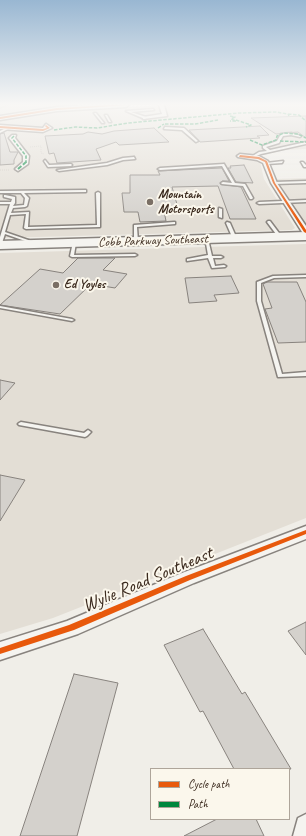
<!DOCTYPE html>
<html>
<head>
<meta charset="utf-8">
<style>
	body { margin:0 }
	#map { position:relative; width:306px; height:836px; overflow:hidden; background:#f0eee8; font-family:Caveat,sans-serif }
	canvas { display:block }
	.legend { position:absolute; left:150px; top:768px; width:140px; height:52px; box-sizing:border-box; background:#fbf7ec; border:1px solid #aea59a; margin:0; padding:5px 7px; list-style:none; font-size:12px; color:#3b2a1e }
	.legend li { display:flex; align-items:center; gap:8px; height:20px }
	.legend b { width:20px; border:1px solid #aea59a }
</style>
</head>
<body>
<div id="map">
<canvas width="306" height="836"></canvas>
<ul class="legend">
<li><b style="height:5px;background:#e8590c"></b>Cycle path</li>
<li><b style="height:5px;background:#00873e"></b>Path</li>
</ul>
</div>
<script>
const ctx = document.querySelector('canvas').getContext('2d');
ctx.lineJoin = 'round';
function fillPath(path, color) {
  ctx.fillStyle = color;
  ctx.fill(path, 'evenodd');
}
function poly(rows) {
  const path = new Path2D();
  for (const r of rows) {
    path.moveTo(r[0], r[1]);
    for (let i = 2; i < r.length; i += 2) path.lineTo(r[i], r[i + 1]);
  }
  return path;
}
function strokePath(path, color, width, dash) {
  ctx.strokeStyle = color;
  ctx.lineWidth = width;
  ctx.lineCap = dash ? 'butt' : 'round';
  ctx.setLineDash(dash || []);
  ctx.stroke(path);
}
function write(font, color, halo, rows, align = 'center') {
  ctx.font = font + ' Caveat,sans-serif';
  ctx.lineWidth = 4;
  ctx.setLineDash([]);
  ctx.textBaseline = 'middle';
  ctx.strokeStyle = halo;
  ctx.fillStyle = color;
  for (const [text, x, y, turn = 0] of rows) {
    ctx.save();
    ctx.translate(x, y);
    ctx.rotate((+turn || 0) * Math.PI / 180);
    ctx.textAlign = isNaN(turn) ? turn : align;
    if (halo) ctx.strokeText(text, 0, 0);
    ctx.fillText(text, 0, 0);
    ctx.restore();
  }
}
fillPath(poly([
	[0,105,109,105,29,111,0,118],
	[170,105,306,105,306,149,285,150,249,158,260,162,264,179,295,228,292,230,0,238,0,120,72,110],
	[306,178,306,224,274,179],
	[306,244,306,518,53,618,0,634,0,253]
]), '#e3ded5');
strokePath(poly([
	[0,108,8,105]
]), '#c2bcb1', 1.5);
const building = poly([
	[306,116,306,138,298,132,276,134,251,118,306,116],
	[260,126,269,135,257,136,260,138,200,142,189,130,260,126],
	[154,128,169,142,119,145,116,142,96,149,101,160,57,163,54,153,49,154,45,136,83,134,88,132,102,134,114,131,154,128],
	[4,133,10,152,18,152,14,160,14,164,0,165,0,134,4,133],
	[244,165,253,183,236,182,228,168,231,168,230,166,244,165],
	[222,168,229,181,222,181,220,184,241,187,256,219,230,219,218,186,172,187,179,211,164,211,166,221,140,222,138,212,124,212,122,193,130,193,130,175,160,175,158,171,222,168],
	[78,258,115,258,103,270,127,274,115,288,91,284,60,314,0,305,40,269,63,273,78,258],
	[231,276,239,293,214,295,217,301,189,303,185,278,231,276],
	[267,282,297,282,306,302,306,342,278,343,265,309,272,308,263,284,267,282],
	[0,380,15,383,0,400,0,380],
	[0,475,25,480,0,521,0,475],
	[306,622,306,655,288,631,306,622],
	[203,629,242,694,245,692,291,769,234,769,203,711,200,712,164,645,203,629],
	[74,674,118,683,77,836,20,836,74,674],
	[217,819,256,819,264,836,184,836,217,819]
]);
fillPath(building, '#d4d1cc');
strokePath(building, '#88837e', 1);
const lane = poly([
	[153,109,154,110,131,112,146,117,145,119,126,111,153,109],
	[94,113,96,113,104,123,102,123,94,113],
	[105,115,107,115,111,122,109,122,105,115],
	[8,127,10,128,0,133,0,131,8,127],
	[165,127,184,128,198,141,196,142,182,130,164,129,165,127],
	[291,133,301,136,300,137,291,135,283,136,279,143,266,147,270,150,306,142,306,144,261,154,252,158,251,157,259,152,267,151,263,148,263,146,277,141,281,134,291,133],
	[134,157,135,159,123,160,107,165,59,171,57,170,107,163,123,158,134,157],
	[45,160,49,165,71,164,72,165,71,166,48,167,44,161,45,160],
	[283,161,282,163,267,164,266,163,283,161],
	[301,162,303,162,306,165,306,167,304,167,301,162],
	[224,164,235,183,245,184,253,198,252,199,250,199,243,186,222,184,221,183,223,182,232,183,222,166,160,170,158,169,160,168,224,164],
	[306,181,306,183,274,184,272,183,274,182,306,181],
	[85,190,86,190,86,192,24,193,29,198,27,206,25,207,13,208,11,213,29,212,28,227,97,225,96,193,98,192,100,193,100,227,26,229,24,228,26,214,10,215,5,232,34,242,31,243,5,234,2,243,0,244,0,237,10,204,0,204,0,202,11,202,12,199,4,197,4,195,5,195,15,197,15,203,13,206,24,205,25,198,21,193,0,193,0,191,85,190],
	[306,200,306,202,259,204,257,203,259,202,306,200],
	[219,208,222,209,222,218,219,217,219,208],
	[268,221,270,221,282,237,281,238,279,238,267,222,268,221],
	[174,222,175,222,175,224,137,227,138,242,136,243,134,242,134,225,174,222],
	[227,222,230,223,237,239,236,240,233,239,226,223,227,222],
	[205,238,208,239,212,256,221,256,223,257,221,258,213,258,215,266,224,265,226,266,225,267,212,268,208,258,187,261,187,259,208,255,205,238],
	[73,242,76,243,74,255,135,254,137,255,135,256,72,257,70,256,73,242],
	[306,275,306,277,274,278,261,283,261,301,282,374,306,372,306,376,278,377,257,301,257,282,273,276,306,275],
	[0,306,72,319,74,320,72,321,0,308,0,306],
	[21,422,84,433,88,430,91,432,87,436,85,437,19,425,18,424,19,423,21,422]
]);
const street = poly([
	[159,105,164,105,167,116,143,119,143,117,162,114,159,105],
	[46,124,52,128,43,132,0,129,0,125,43,128,46,124],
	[12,135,16,135,15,138,29,156,28,164,18,171,15,169,23,162,23,156,9,138,12,135],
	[240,154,259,156,268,161,277,183,306,226,306,234,302,232,271,183,263,163,257,160,238,157,237,156,240,154],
	[306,526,306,539,194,583,78,634,0,660,0,642,67,621,182,573,306,526],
	[306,814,306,836,293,836,298,818,306,814]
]);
const secondary = poly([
	[85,105,129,105,126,107,57,111,0,120,0,116,57,107,85,105]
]);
const primary = poly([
	[306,232,306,240,0,249,0,241,306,232]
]);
strokePath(lane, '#88837e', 3);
strokePath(street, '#88837e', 3);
strokePath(secondary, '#88837e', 3);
strokePath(primary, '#88837e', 3);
strokePath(poly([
	[30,147,41,146,41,153,44,154],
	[0,170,9,170]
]), '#b2afab', 1, [0.5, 1.5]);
fillPath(lane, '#f5f4f0');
fillPath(street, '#f5f4f0');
fillPath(secondary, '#f5f4f0');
fillPath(primary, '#f5f4f0');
strokePath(poly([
	[288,114,299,115,306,121],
	[230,116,235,117,231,119,236,121,230,121],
	[236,120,251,125,246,127],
	[165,124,195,124,218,120],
	[158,128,164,124],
	[54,130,75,127,97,128,128,123,239,113,276,112,288,114,289,116],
	[14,136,12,138,26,156,26,163],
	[250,140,262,145,276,140,277,136,284,133,298,134,306,138],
	[280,141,306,142]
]), '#00873e', 1.5, [3.5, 1.5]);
strokePath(poly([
	[18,169,26,162]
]), '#00873e', 2, [4.5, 2]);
fillPath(poly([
	[110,105,127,105,57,110,0,119,0,117,57,108,110,105],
	[0,126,43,129,47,128,45,126,46,125,50,128,43,131,0,128,0,126],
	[240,155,259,157,267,161,275,183,306,230,306,233,304,232,273,183,265,162,258,159,239,157,240,155],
	[306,530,306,534,190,580,74,630,0,654,0,648,69,625,186,576,306,530]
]), '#e8590c');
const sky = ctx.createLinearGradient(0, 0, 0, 222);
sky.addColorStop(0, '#99b7d2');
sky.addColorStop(0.47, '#f8f7f5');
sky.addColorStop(1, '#f8f7f500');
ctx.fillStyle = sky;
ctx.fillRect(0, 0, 306, 222);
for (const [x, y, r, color] of [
	[150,202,4,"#7a6f65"],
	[56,285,4,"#7a6f65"]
]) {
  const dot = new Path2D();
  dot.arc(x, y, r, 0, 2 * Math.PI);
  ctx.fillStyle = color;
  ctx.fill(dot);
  strokePath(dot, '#fbf7ec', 1.5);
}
write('bold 13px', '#3b2a1e', '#fbf7ec', [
	["Mountain",158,195],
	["Motorsports",158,210],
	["Ed Yoyles",64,285]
], 'left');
write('13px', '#3b2a1e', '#fbf7ec', [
	["Cobb Parkway Southeast",153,241,-2]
]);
write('19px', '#3b2a1e', '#fbf7ec', [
	["Wylie Road Southeast",148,580,-23]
]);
</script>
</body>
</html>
